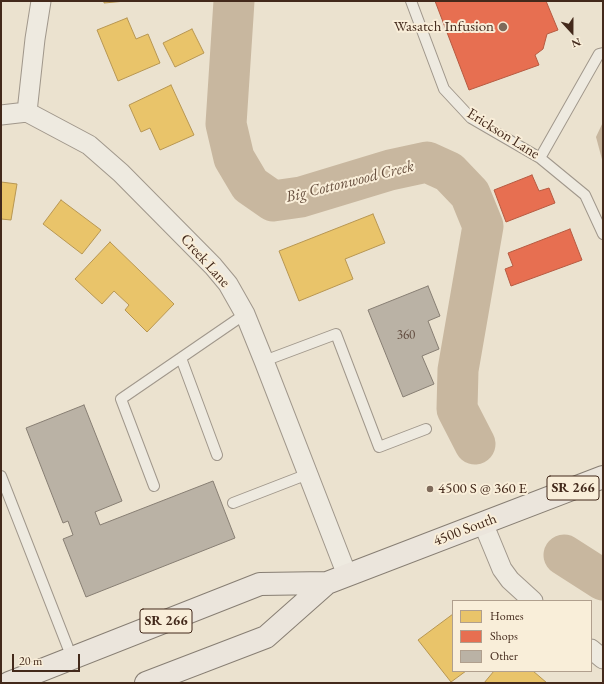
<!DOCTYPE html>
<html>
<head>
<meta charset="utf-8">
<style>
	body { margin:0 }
	#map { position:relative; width:604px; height:684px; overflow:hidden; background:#ebe2cf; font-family:"EB Garamond",serif }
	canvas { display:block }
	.frame { position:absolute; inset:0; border:2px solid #43291b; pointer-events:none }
	.legend { position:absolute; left:452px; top:600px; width:140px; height:72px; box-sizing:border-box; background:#f9eed9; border:1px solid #b09f8d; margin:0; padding:5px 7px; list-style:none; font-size:12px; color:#43291b }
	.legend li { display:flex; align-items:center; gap:8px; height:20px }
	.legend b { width:20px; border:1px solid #b09f8d }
	.north { position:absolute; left:552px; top:12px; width:40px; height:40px; -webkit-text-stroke:3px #f9eed9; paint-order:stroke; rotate:159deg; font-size:11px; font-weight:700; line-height:16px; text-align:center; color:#43291b }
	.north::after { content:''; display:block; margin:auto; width:14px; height:18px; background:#43291b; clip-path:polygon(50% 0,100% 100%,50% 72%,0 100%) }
	.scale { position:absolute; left:12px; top:654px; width:68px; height:18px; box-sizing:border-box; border:2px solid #43291b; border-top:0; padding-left:5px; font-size:12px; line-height:14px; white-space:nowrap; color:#43291b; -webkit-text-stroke:3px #f9eed9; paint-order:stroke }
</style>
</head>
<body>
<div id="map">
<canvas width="604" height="684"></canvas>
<div class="frame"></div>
<ul class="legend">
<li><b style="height:11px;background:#e9c46a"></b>Homes</li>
<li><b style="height:11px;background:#e76f51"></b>Shops</li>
<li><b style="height:11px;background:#bab2a5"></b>Other</li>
</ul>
<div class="north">N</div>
<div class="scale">20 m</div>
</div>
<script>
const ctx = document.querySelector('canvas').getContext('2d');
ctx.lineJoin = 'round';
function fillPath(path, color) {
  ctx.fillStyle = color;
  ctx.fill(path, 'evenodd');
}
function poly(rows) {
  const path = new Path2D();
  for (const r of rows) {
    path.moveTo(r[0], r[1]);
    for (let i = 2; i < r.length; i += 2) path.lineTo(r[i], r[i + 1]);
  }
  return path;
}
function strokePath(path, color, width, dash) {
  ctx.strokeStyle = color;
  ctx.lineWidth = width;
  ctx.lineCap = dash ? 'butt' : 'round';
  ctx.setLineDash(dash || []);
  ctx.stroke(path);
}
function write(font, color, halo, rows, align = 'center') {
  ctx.font = font + ' "EB Garamond",serif';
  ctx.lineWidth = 4;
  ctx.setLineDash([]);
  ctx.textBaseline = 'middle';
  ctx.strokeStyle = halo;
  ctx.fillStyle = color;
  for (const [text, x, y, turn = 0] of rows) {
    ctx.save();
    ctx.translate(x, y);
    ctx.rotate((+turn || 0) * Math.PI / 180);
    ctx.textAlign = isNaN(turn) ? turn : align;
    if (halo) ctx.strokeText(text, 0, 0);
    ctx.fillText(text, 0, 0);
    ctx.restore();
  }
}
fillPath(poly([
	[603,122,603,163,596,137]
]), '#c8b79f');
const homes = poly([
	[104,1,126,1,104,3,104,1],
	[127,18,136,39,148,34,160,63,118,81,97,30,127,18],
	[192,29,204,53,175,67,163,43,192,29],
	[171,85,194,135,160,150,150,128,141,132,129,105,171,85],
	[1,182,17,184,11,220,1,219,1,182],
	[61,200,101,230,82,254,43,224,61,200],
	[373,214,385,243,345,259,353,279,299,301,279,251,373,214],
	[110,242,174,304,147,332,125,310,129,305,114,291,102,304,75,279,110,242],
	[453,614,453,671,466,671,451,682,418,640,453,614],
	[494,671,533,671,547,683,484,683,494,671]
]);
fillPath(homes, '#e9c46a');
strokePath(homes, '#b79652', 1);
const shops = poly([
	[435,1,546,1,558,30,547,34,543,49,535,55,539,65,469,90,435,1],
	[532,175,539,191,549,188,555,203,506,222,494,190,532,175],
	[570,229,582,260,511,286,505,269,513,266,508,253,570,229]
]);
fillPath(shops, '#e76f51');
strokePath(shops, '#b65a41', 1);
strokePath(poly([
	[234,1,226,124,234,158,250,185,273,201,301,197,390,170,427,162,449,172,470,194,483,226,458,370,457,409,475,444],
	[564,555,603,580]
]), '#c8b79f', 41);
const building = poly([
	[428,286,440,316,428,321,439,349,422,356,434,384,403,397,368,310,428,286],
	[84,405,122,501,95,512,100,525,213,481,235,538,86,597,63,539,73,535,68,521,63,523,26,428,84,405]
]);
fillPath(building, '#bab2a5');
strokePath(building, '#877e73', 1);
const service = poly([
	[411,1,444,89,471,118,540,158,585,195,603,234],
	[540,158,599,54,603,53],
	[181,358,217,455],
	[264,361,336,334,379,447,426,429],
	[1,476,72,658],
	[154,486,121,399,245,314],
	[233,503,308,474]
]);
const minor = poly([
	[41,1,35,39,27,112,89,145,121,173,213,266,228,284,245,314,264,361,347,575],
	[1,115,27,112],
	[483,523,502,569,510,580,533,601],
	[591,649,603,659]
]);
const primary = poly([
	[9,683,260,584,327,583,603,477],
	[146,683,266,637,327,583]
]);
strokePath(service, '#a0978b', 12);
strokePath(minor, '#a0978b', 21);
strokePath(primary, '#877e73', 24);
strokePath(service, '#eeeae0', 10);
strokePath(minor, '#eeeae0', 19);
strokePath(primary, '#ebe5dc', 22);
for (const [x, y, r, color] of [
	[503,27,5,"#7e6a5a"],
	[430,489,4,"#7e6a5a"]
]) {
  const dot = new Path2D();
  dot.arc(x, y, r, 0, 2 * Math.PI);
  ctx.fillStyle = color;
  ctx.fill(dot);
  strokePath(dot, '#f9eed9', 1.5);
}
write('13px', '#614b3e', null, [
	["360",406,335]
]);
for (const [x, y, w] of [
	[573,488,52],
	[166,621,52]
]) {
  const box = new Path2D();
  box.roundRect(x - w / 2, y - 12, w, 24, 3);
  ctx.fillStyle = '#f9eed9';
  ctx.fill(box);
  strokePath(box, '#43291b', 1);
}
write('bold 14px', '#43291b', null, [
	["SR 266",573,488],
	["SR 266",166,621]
]);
write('15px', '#43291b', '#f9eed9', [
	["Wasatch Infusion",494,27],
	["4500 S @ 360 E",438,489,"left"]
], 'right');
write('15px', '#43291b', '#f9eed9', [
	["Erickson Lane",503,134,32],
	["Creek Lane",205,261,48],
	["4500 South",465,530,-21]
]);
write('italic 16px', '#664e3d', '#f9eed9', [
	["Big Cottonwood Creek",350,182,-14]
]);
</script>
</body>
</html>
